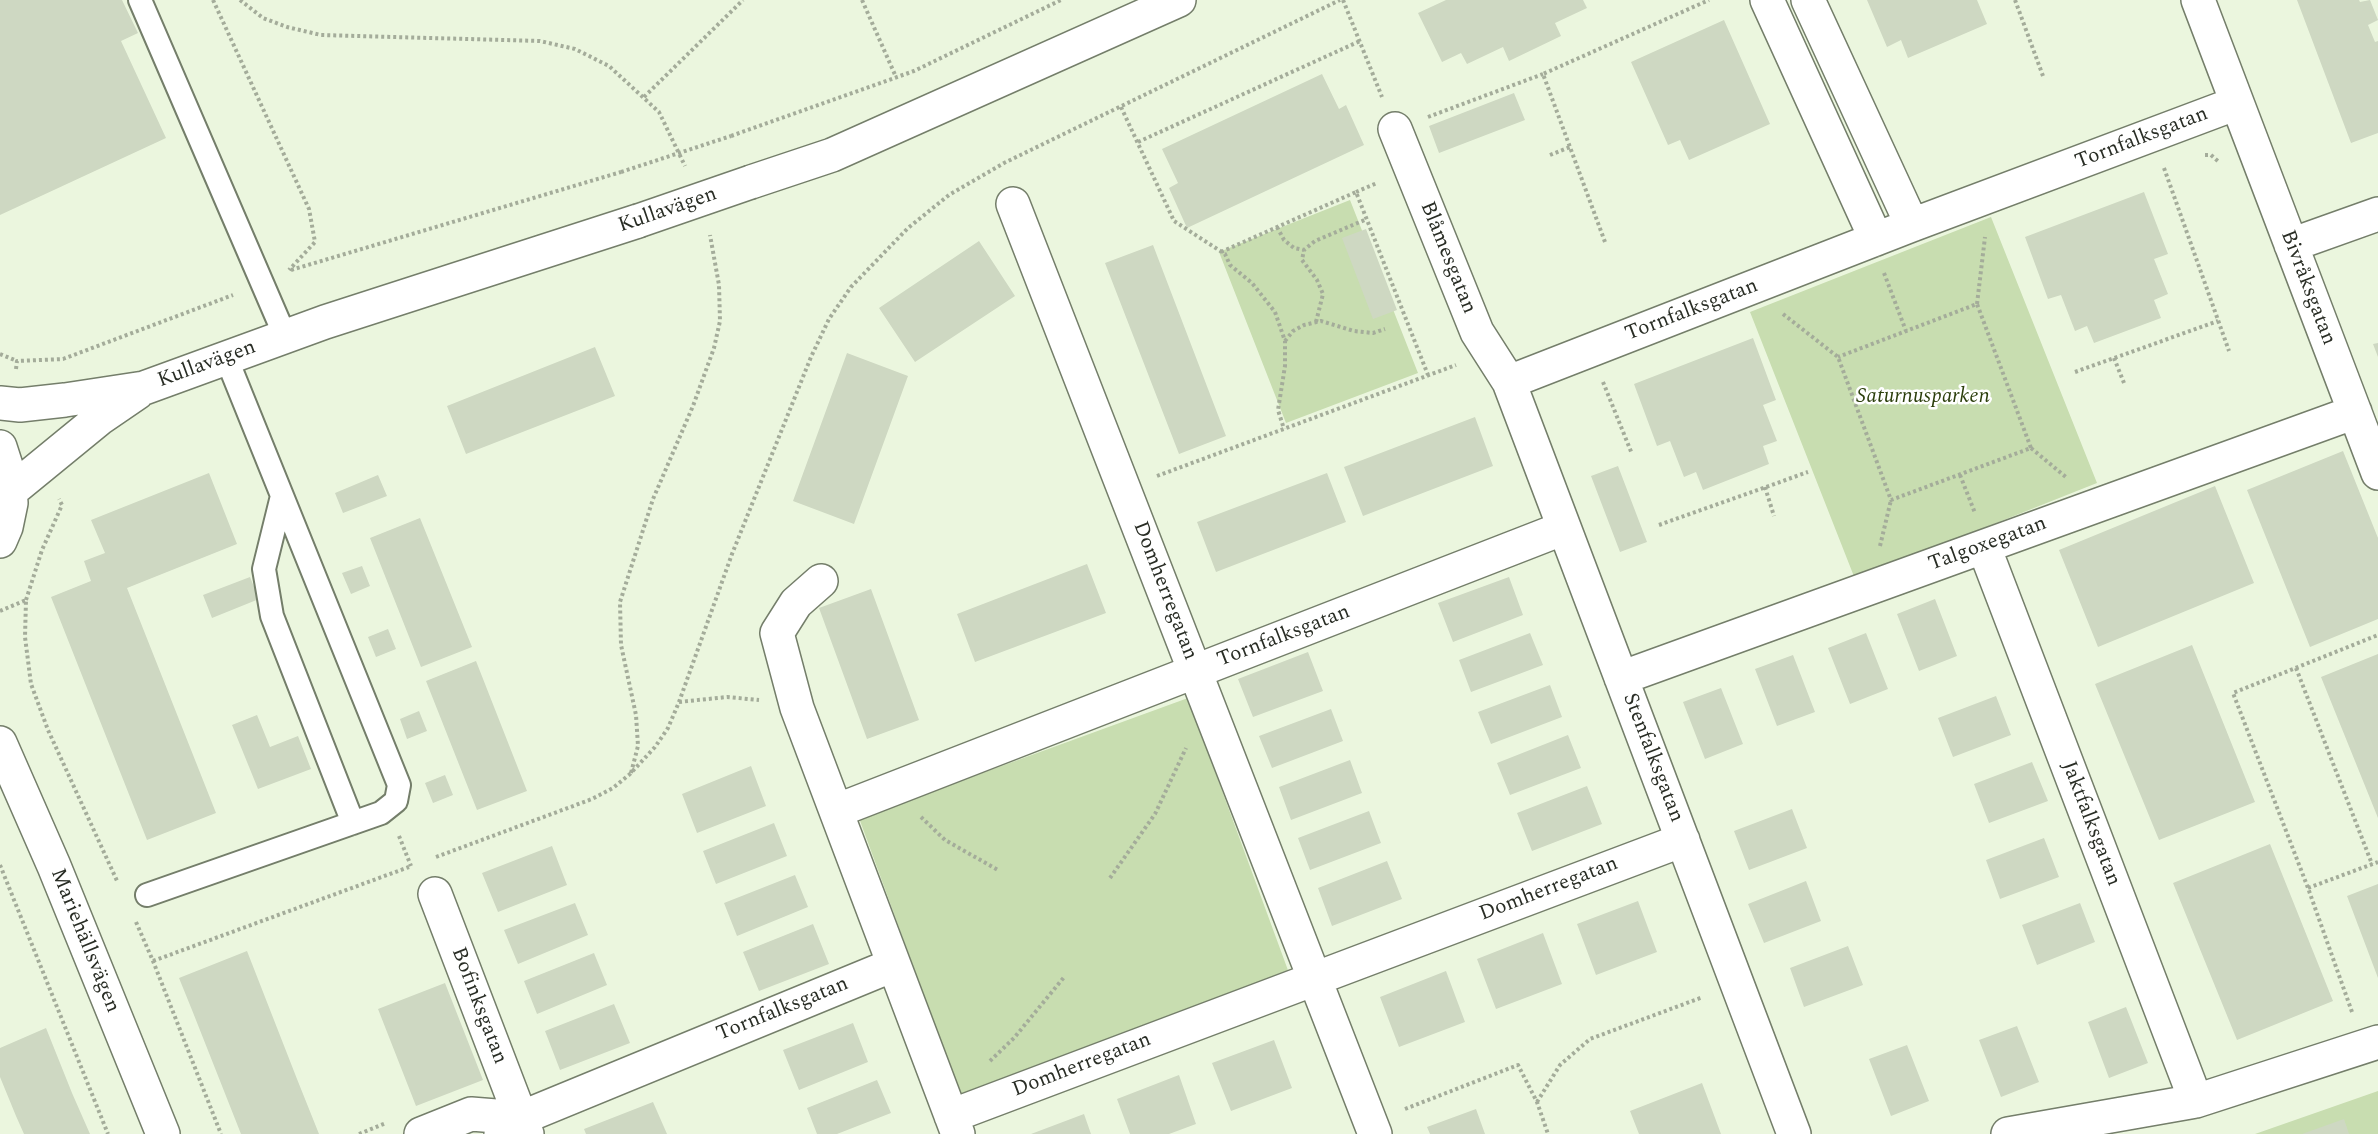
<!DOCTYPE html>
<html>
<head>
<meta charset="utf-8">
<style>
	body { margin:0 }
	canvas { display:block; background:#ebf6de }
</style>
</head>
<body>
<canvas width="2378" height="1134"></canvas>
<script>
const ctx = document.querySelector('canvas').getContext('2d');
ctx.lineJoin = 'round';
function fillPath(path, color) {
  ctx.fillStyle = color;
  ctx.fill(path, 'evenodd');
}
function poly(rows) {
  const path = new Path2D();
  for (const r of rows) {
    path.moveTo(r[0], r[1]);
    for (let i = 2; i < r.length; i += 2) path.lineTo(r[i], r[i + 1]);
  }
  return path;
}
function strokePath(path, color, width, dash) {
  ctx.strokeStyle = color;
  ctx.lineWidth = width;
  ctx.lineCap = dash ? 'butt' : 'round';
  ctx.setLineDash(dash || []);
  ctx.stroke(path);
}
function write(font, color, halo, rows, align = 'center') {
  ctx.font = font + ' Spectral,serif';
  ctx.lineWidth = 5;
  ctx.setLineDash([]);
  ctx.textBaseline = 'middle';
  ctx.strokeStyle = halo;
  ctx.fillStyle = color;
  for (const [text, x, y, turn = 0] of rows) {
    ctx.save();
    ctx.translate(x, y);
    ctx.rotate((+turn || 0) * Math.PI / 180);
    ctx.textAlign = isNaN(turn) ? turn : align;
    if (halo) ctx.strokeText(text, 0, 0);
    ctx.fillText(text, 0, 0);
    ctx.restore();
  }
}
fillPath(poly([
	[1350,200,1418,373,1286,423,1219,252],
	[1991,217,2097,483,1855,579,1750,312],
	[1188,698,1289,973,960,1094,859,818],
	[2378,1091,2378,1134,2255,1134]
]), '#c8ddb0');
fillPath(poly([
	[0,0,122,0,138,33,121,41,166,138,0,215],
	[1446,0,1583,0,1587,8,1555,23,1561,36,1509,61,1503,47,1467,64,1461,53,1442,62,1418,13],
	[1867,0,1977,0,1987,24,1908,58,1901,40,1887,47],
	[2297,0,2359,0,2360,2,2370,0,2378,20,2368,25,2375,42,2378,41,2378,133,2351,143],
	[1724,20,1770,124,1689,160,1680,140,1668,145,1631,62],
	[1322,74,1339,109,1346,105,1364,145,1187,228,1169,188,1178,183,1162,149],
	[1514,93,1525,120,1439,153,1429,126],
	[2144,192,2168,254,2154,259,2168,294,2154,300,2161,318,2094,343,2087,326,2075,331,2061,295,2048,299,2025,237],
	[1366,229,1397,310,1373,319,1342,238],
	[979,241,1015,296,915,362,879,308],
	[1153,245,1226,436,1179,454,1105,263],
	[1753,338,1776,400,1763,405,1777,441,1763,446,1769,464,1703,490,1696,472,1684,477,1670,441,1657,446,1634,384],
	[2378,343,2378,357,2373,344],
	[595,347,615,396,466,454,447,406],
	[847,353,908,376,854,524,793,501],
	[1475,417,1493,466,1363,516,1344,467],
	[2343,451,2378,538,2378,619,2310,647,2247,490],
	[1618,466,1647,542,1620,552,1591,476],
	[209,473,237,544,127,588,216,813,147,840,51,597,91,581,84,561,105,553,91,520],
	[1327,473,1346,522,1216,572,1197,522],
	[378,475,387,496,343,513,335,493],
	[2215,486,2254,583,2098,647,2059,550],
	[420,518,472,647,421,667,370,538],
	[1087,564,1106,613,975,662,957,614],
	[362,566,370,586,351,594,342,573],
	[250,577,259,599,212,618,203,595],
	[1509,577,1523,615,1453,642,1438,603],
	[871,589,919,720,867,739,819,608],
	[1935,599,1957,656,1919,671,1897,614],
	[388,629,396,649,376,657,368,637],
	[1530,633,1543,665,1471,692,1459,660],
	[1866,633,1888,689,1850,704,1828,648],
	[2192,645,2255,802,2159,840,2095,684],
	[1308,652,1323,691,1253,717,1238,679],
	[2378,654,2378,818,2321,677],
	[1793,655,1815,712,1777,726,1755,669],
	[476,661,527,791,477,810,426,681],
	[1550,685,1562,717,1491,744,1478,712],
	[1721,688,1743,744,1705,759,1683,702],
	[1996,696,2011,735,1953,757,1938,718],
	[1331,709,1343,741,1272,768,1259,736],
	[419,711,427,731,407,739,400,719],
	[257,715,270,747,298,736,311,769,258,789,232,725],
	[1568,735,1581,768,1510,795,1497,763],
	[1350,760,1362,793,1291,820,1279,787],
	[2032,762,2048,801,1989,823,1974,784],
	[751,766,766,806,697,833,682,794],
	[445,775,453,795,433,803,425,783],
	[1587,786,1602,824,1532,851,1517,813],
	[1792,809,1807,848,1749,870,1734,831],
	[1369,811,1381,843,1310,870,1298,838],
	[774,823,787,856,716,884,703,851],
	[2044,838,2059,877,2000,899,1986,860],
	[2270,844,2333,1001,2237,1040,2173,883],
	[552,846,567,885,498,912,482,873],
	[1387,861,1402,899,1332,926,1318,888],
	[795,875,808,907,737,936,724,903],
	[1806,881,1821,921,1764,943,1748,904],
	[2378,884,2378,978,2347,896],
	[1638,901,1657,952,1596,975,1577,924],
	[575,903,588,935,518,964,504,930],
	[2080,903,2095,942,2037,965,2022,925],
	[813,924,829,964,759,991,743,952],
	[1543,933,1562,984,1496,1009,1477,959],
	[1848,946,1863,985,1804,1007,1790,968],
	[247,951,297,1079,319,1134,241,1134,192,1010,179,978],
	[594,953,607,985,537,1014,524,981],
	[1446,971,1465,1022,1399,1047,1380,997],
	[445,983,483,1080,416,1106,378,1009],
	[614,1004,630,1043,560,1070,545,1031],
	[2126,1007,2148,1063,2109,1078,2088,1022],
	[853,1023,868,1062,799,1090,783,1050],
	[2017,1026,2039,1082,2001,1097,1979,1040],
	[46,1028,72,1093,90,1134,24,1134,16,1116,0,1077,0,1048],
	[1274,1040,1292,1088,1231,1111,1212,1063],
	[1907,1045,1929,1101,1891,1116,1869,1059],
	[1179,1075,1196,1124,1169,1134,1130,1134,1117,1099],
	[877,1080,891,1113,837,1134,817,1134,807,1108],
	[1702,1083,1721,1134,1639,1134,1630,1111],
	[653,1102,667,1134,586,1134,584,1129],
	[1476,1109,1485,1134,1430,1134,1427,1127],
	[1084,1114,1091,1134,1031,1134],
	[2344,1119,2349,1134,2302,1134]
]), '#ced8c2');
const lane = poly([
	[140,0,285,336],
	[282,496,264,569,272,616,353,823],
	[147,895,381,813,396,801,399,785,226,357]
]);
const street = poly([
	[1767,0,1876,239],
	[1808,0,1912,225],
	[2198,0,2378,473],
	[1395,129,1477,332,1509,382,1794,1134],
	[1013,204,1375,1134],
	[2291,245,2378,214],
	[1509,382,1912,225,2237,103],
	[1984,547,2196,1101],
	[821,581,796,603,777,633,797,708,958,1134],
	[1621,678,2355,412],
	[836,811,1564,528],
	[435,894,527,1134],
	[951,1116,1683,840],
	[421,1134,471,1114,521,1118],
	[501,1134,521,1118,893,965],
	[2008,1134,2196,1101,2378,1042]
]);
const secondary = poly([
	[751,182,832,155,1179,0],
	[0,403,20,405,65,400,144,388,325,322,638,221],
	[0,447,9,475,11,503,6,527,0,541],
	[11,491,99,419,137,393],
	[0,743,54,866,163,1134]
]);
strokePath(lane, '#747e6a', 26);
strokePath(street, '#747e6a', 36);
strokePath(secondary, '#747e6a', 36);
strokePath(poly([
	[213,0,309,209,315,242,289,270],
	[240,0,263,18,287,27,321,35,540,41,575,49,609,66,659,112,685,166],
	[862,0,896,77],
	[1343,0,1382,97],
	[2015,0,2043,76],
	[644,97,743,0],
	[1121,107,1174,221,1225,254,1230,265,1252,283,1275,312,1285,341,1285,366,1278,410,1284,429],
	[1428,117,1543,74],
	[731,136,914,71,1061,0],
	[1138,142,1360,41],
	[1550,155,1570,147],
	[2205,155,2211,155,2219,162],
	[2164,168,2229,351],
	[1356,192,1377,183],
	[1277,227,1284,240,1294,248,1304,250],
	[1605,242,1543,74,1709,0],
	[1221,252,1356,192,1428,375],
	[291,270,621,172],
	[1884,273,1906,331],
	[1977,304,1985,237],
	[1783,314,1838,357,1891,500,2031,448,1977,304,1838,357],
	[1316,322,1323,294,1317,280,1302,260,1304,250,1315,241,1367,219],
	[1285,341,1293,331,1304,325,1321,321,1354,331,1373,333,1385,329],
	[0,354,17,361],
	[2114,358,2124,383],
	[16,369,17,361,63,359,233,295],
	[2075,372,2218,321],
	[1603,382,1632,454],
	[2031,448,2067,478],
	[1960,475,1975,513],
	[1157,476,1456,365],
	[1765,487,1774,516],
	[1659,525,1808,472],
	[1880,546,1891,500],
	[26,600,42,550,62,505,59,499],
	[0,611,26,600,25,637,31,684,48,730,118,883],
	[2296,668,2372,864],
	[679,702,727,697,759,700],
	[631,773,638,746,636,715,621,645,620,602,653,499,693,406,714,348,720,321,719,285,710,235],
	[921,817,945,840,998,870],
	[399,836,411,866],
	[436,857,592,799,613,788,630,774,655,747,668,728,679,702,732,554,811,357,829,319,851,287,908,228,949,195,1004,163,1340,0],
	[0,865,108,1134],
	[1110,878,1155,814,1186,748],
	[2308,888,2378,862],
	[136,922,153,961,221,1134],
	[153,961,409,867],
	[2352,1012,2308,888,2233,693,2378,635],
	[990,1061,1014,1038,1065,976],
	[1537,1102,1560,1065,1590,1039,1703,997],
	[1405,1109,1518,1065,1537,1102,1548,1134],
	[359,1134,386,1123]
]), '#a4ac9a', 4, [3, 3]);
strokePath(lane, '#fff', 22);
strokePath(street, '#fff', 33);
strokePath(secondary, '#fff', 33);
const secondaryBridge = poly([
	[638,221,751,182]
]);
strokePath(secondaryBridge, '#747e6a', 36, []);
strokePath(poly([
	[621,172,731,136]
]), '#a4ac9a', 4, [3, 3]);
strokePath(secondaryBridge, '#fff', 33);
write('21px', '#292d25', '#fff', [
	["Tornfalksgatan",2142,139,-21],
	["Kullavägen",668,211,-19],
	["Blåmesgatan",1447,258,68],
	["Bivråksgatan",2307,288,69],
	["Tornfalksgatan",1692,311,-21],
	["Kullavägen",207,365,-20],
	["Talgoxegatan",1988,545,-20],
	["Domherregatan",1164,591,69],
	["Tornfalksgatan",1284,637,-21],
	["Stenfalksgatan",1652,758,69],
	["Jaktfalksgatan",2090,824,69],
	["Domherregatan",1549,890,-21],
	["Mariehällsvägen",84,941,68],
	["Bofinksgatan",478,1006,69],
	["Tornfalksgatan",783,1010,-22],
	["Domherregatan",1082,1066,-21]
]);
write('italic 21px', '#2c3f0c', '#fff', [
	["Saturnusparken",1923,398]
]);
</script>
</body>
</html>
